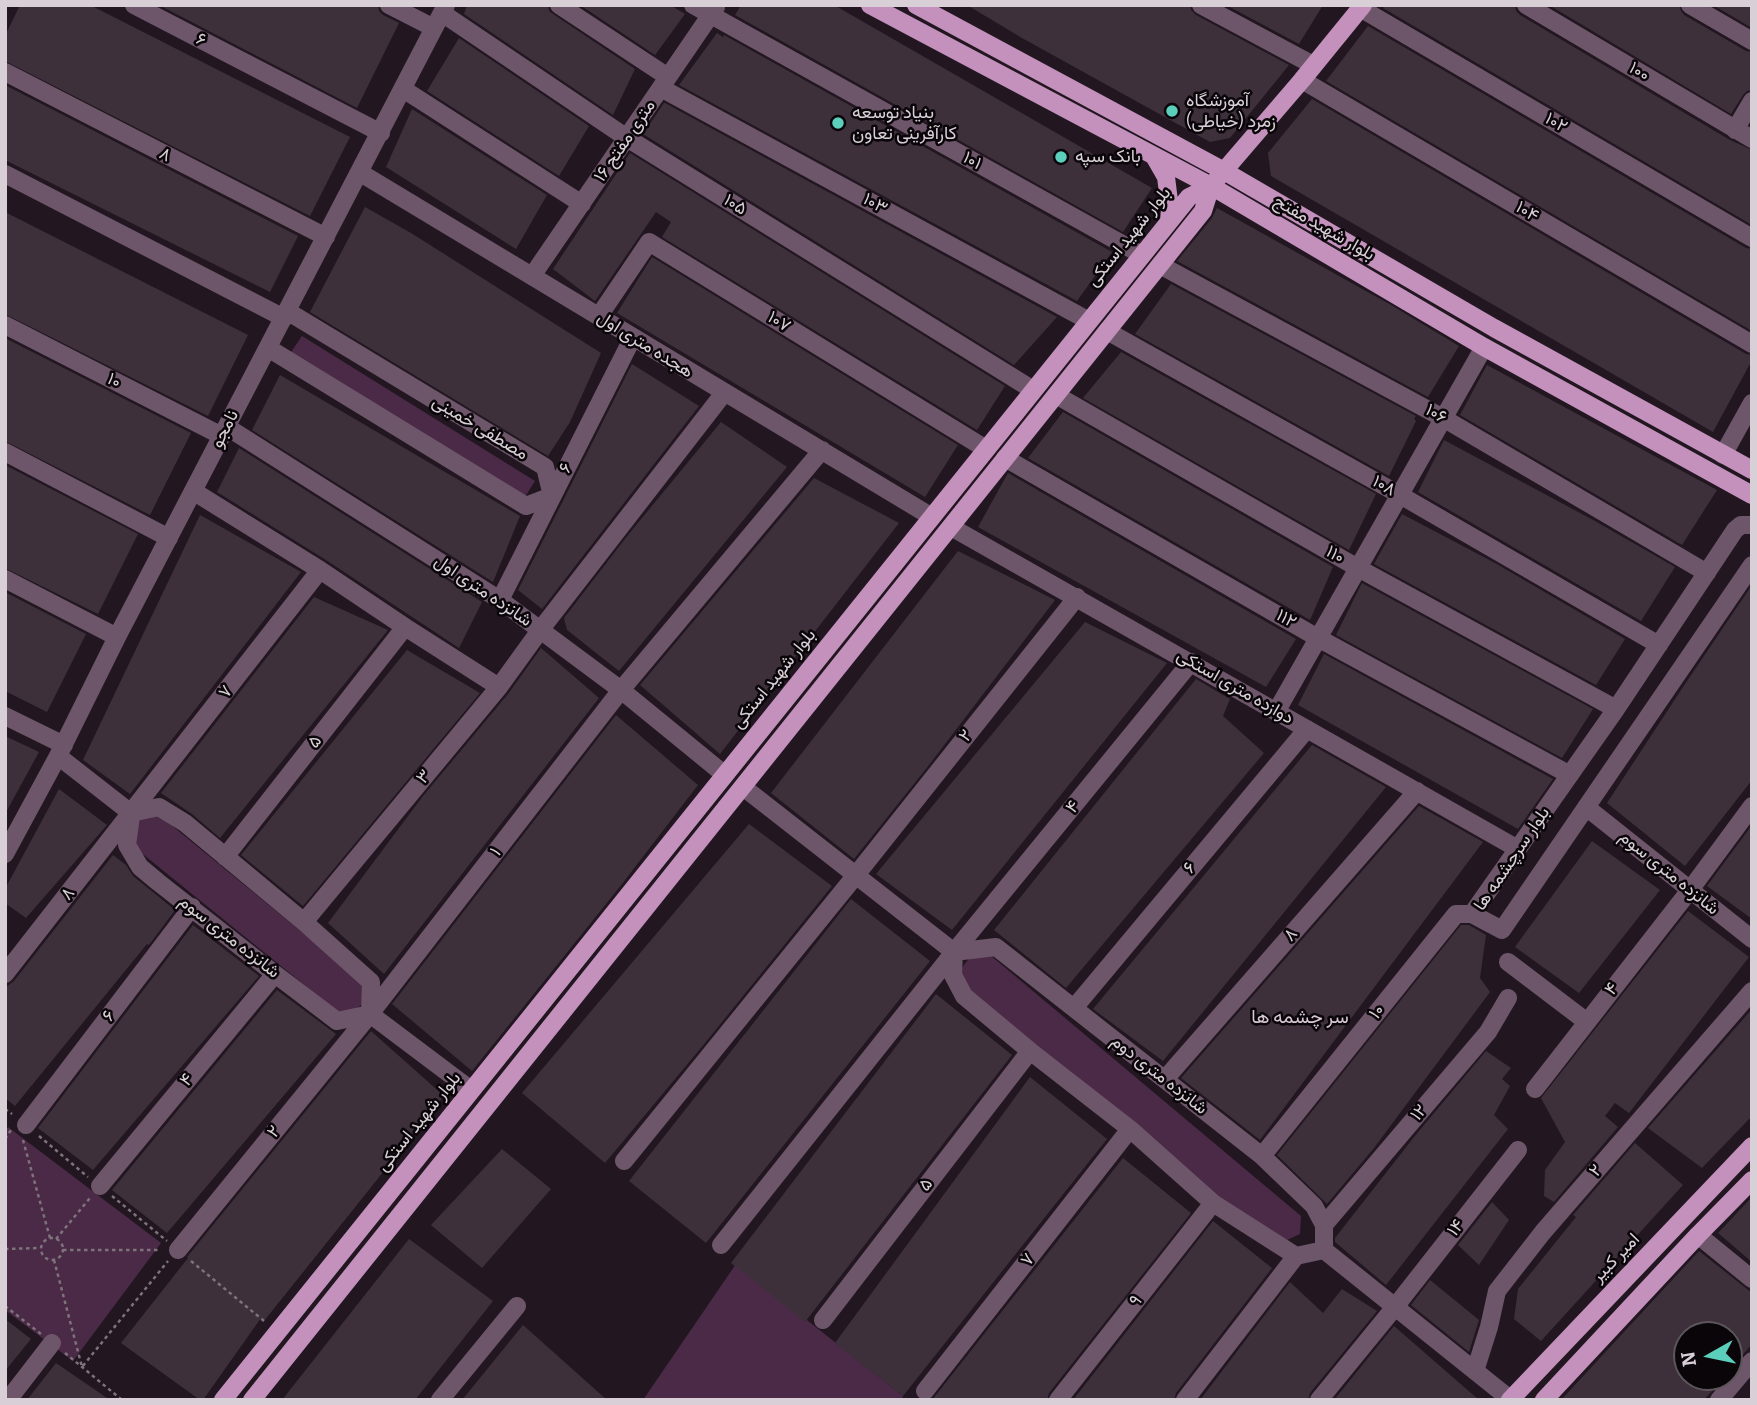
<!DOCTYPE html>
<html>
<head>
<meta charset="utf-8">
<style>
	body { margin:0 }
	#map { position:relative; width:1757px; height:1405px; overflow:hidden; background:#221721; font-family:Bitter,serif }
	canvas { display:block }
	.frame { position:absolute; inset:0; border:7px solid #d8d0d6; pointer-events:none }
	.north { position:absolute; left:1673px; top:1321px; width:70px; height:70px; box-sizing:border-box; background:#090508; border:2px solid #5c565a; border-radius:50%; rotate:261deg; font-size:19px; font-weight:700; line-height:28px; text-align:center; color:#d8d0d6 }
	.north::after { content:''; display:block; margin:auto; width:24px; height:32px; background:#5bcebc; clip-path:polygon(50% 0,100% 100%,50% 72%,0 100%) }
</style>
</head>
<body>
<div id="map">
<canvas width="1757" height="1405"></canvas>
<div class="frame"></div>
<div class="north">N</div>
</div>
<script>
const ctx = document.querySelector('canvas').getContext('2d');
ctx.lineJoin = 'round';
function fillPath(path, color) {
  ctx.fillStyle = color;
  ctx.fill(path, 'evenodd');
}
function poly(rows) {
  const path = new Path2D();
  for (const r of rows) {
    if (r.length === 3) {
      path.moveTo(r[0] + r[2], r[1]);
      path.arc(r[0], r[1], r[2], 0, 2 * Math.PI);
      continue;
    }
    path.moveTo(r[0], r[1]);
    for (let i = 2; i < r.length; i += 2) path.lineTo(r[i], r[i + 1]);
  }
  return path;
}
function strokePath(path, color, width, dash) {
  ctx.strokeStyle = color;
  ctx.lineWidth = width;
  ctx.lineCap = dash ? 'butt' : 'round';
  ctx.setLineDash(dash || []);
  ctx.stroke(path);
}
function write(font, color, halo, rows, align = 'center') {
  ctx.font = font + ' Bitter,Vazirmatn,serif';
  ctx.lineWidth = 5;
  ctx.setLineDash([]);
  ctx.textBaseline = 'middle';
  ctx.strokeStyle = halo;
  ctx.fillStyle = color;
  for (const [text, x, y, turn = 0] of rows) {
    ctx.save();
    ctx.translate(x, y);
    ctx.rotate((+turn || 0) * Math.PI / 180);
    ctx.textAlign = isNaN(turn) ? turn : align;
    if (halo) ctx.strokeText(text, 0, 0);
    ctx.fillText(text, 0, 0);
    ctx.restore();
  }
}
fillPath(poly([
	[302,336,535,481,523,500,289,355],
	[159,815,364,983,365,1002,351,1013,339,1013,139,851,130,825,136,818],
	[990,955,1301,1216,1300,1234,1272,1247,957,982,960,970,971,956],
	[8,1127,161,1243,73,1361,5,1310,5,1131],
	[736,1264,903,1396,902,1400,643,1400]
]), '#4b2a47');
fillPath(poly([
	[20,5,90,5,350,137,310,216,5,61,5,36],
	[159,5,378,5,379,11,383,15,399,23,357,108],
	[467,5,548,5,549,11,553,14,635,69,613,115,464,14],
	[580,5,670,5,685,14,655,55],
	[741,5,834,5,1152,188,1123,232,735,15],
	[967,5,1190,5,1191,10,1196,15,1289,65,1230,138,1210,142,1022,38],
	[1226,5,1323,5,1299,44],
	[1386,5,1515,5,1516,11,1520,15,1730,140,1752,150,1752,225,1383,8],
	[1549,5,1679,5,1681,11,1684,15,1746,51,1752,52,1752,90,1747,91,1743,95,1731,114],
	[1713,5,1752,5,1752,28],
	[1368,26,1746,248,1752,249,1752,331,1326,81],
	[717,33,723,37,724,35,1112,252,1077,301,679,85],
	[459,38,589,126,559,176,427,91],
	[5,85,298,236,270,292,5,160],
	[1312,99,1746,354,1752,355,1752,360,1713,432,1271,176,1268,153],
	[664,103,665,103,1057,317,1014,365,643,134],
	[412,109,547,195,516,249,386,167],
	[630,153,1005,386,977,430,662,237,671,222,656,212,595,301,553,269],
	[365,207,411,233,601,353,570,422,548,456,310,312],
	[1217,208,1391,305,1459,346,1428,397,1177,261,1212,218],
	[5,212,248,335,208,416,5,314],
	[652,257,958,445,925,497,617,313],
	[1171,284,1416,416,1414,419,1416,421,1389,476,1135,334],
	[5,338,191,433,150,515,5,441],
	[1121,352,1376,494,1349,550,1083,398],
	[632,364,699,406,542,609,518,590],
	[1487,365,1717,490,1682,545,1460,415],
	[280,375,520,516,493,582,252,430],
	[1063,412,1333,567,1310,620,1028,458],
	[721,422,787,467,619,671,567,630,564,618,628,535],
	[1444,440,1595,521,1675,567,1641,621,1418,492],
	[239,448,482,602,459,648,326,560,217,492],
	[5,465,138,534,98,614,5,568],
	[1008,473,1296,639,1266,687,978,527],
	[814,478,899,523,720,754,640,685],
	[1402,514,1495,563,1625,639,1596,685,1374,564],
	[200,515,301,572,130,794,83,760],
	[958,551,1055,600,929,765,854,859,771,793],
	[1362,583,1593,709,1562,758,1336,635],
	[1752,585,1752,780,1685,866,1607,803,1683,687],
	[5,592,86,634,47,712,5,691],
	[314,597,388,630,220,838,192,814,161,793],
	[1085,622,1167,663,952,930,876,874],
	[541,648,599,698,384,974,328,923,423,796,508,694],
	[407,650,480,693,303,906,241,855],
	[1324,654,1553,779,1518,829,1298,705],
	[1196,679,1230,699,1223,716,1264,753,1066,988,994,930],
	[616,715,698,785,622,884,472,1071,392,1004],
	[5,736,39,752,5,814],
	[1312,745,1386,787,1163,1061,1093,1009],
	[59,789,107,825,26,918,5,903,5,889],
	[1419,806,1483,842,1260,1140,1181,1078],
	[749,824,832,886,705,1043,605,1163,522,1093],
	[1752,825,1752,919,1707,886],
	[1592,841,1660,890,1579,993,1515,947],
	[113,855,126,865,133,876,175,910,149,945,147,944,15,1106,5,1098,5,988,14,981],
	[851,899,930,961,706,1243,629,1181],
	[1688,911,1749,957,1629,1113,1615,1103,1605,1116,1618,1127,1554,1202,1544,1196,1545,1170,1565,1142,1541,1098],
	[193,925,259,976,93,1170,38,1128],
	[1461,925,1469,925,1486,935,1480,978,1490,992,1374,1148,1327,1204,1277,1155],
	[277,990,336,1034,167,1233,112,1190],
	[936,994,1012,1055,805,1322,731,1263],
	[1752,1009,1752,1116,1702,1168,1648,1128],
	[371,1031,444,1096,264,1321,261,1318,203,1400,200,1400,121,1343,188,1258,187,1257],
	[1486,1051,1511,1068,1502,1079,1510,1086,1494,1115,1508,1129,1386,1285,1335,1242,1335,1238,1414,1137],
	[1030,1077,1107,1139,903,1396,835,1343],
	[1635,1143,1683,1185,1541,1341,1514,1319,1518,1289,1576,1217,1573,1215],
	[502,1149,551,1189,482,1268,431,1225],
	[1123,1158,1191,1213,1049,1393,1047,1400,932,1400],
	[1752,1197,1752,1262,1718,1233],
	[1492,1202,1509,1220,1479,1265,1458,1245],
	[1213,1221,1272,1268,1176,1393,1174,1400,1073,1400],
	[409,1239,493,1301,415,1400,282,1400],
	[1699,1251,1752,1293,1752,1344,1729,1371,1729,1335,1687,1335,1687,1377,1724,1377,1704,1400,1561,1400],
	[1430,1280,1479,1320,1469,1352,1411,1305],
	[1290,1282,1323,1313,1342,1289,1377,1311,1310,1393,1308,1400,1200,1400],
	[5,1319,31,1339,5,1371],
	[523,1325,607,1400,462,1400],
	[1394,1326,1479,1400,1334,1400],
	[56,1363,110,1400,27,1400]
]), '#3d303b');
strokePath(poly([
	[5,1109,12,1114],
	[39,1136,88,1177],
	[5,1139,11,1130],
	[23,1140,50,1238],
	[112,1196,167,1241],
	[52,1249,11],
	[56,1239,90,1198],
	[5,1249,40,1248],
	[63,1250,161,1250],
	[54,1260,82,1367,168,1261],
	[191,1261,264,1321],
	[5,1306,41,1334],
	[65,1353,122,1400]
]), '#7d737b', 2.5, [3.5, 3.5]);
strokePath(poly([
	[134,5,381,133],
	[389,5,434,28],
	[559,5,668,77],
	[693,5,1142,255],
	[1201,5,1313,65],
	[1526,5,1752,139],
	[1690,5,1752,41],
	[1360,8,1752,238],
	[442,13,627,138,1033,390],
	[5,72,326,237],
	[1302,80,1752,344],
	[661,88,1089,321],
	[403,89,582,204],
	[1735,130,1752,101],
	[359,172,932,517],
	[5,174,284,318],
	[1160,265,1443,418,1707,573],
	[532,276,716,7],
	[599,316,649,242,986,449],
	[5,325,222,436],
	[1107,331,1400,495,1659,645],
	[268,348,526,506,552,496,545,467,287,311],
	[1056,395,1358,568,1616,709],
	[227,427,500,600,621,690,725,775],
	[5,452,169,538],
	[1723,455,1752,403],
	[1005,458,1318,638,1570,775],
	[193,491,320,570,405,627,499,687],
	[1752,525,1741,525,1735,530,1616,709,1472,914,1502,930,1752,565],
	[951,527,1518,849],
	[5,579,117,637],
	[500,600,633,337],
	[1276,712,1484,347],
	[5,716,64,745],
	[58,756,131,813],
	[743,787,954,952,996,947,1262,1156,1314,1206,1324,1225,1324,1250],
	[1586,807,1752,939],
	[131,813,159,807,185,823,304,922,371,982,370,1014],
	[131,816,127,845,140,867,158,882,275,974,337,1021,370,1014,471,1090],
	[5,854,58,756,117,637,446,5],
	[225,857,405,627],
	[304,922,499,687,541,629,724,393],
	[954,952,953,975,964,996,1030,1051,1130,1129,1213,1203,1296,1256,1324,1250],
	[1508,962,1587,1022],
	[5,974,320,570],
	[1074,1008,1307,729],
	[1165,1079,1417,791],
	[1535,1089,1690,890,1752,806],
	[26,1125,192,907],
	[1262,1156,1456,914,1472,914],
	[624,1161,856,875,1077,597],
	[100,1186,275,974],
	[1324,1225,1488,1032,1508,998],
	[1698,1235,1752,1279],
	[721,1245,954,952,1191,662],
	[178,1250,370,1014,621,690,822,450],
	[1324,1250,1510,1399],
	[823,1320,1030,1051],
	[1475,1371,1489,1327,1497,1291,1543,1232,1752,991],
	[925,1391,1130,1129],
	[8,1400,52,1343],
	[440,1400,517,1306],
	[1058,1400,1213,1203],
	[1185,1400,1296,1256],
	[1319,1400,1395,1307,1518,1150],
	[1719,1400,1752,1361]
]), '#6e566a', 18);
strokePath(poly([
	[870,5,1211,186,1484,347,1752,495],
	[916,5,1224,171,1494,328,1752,470],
	[1154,156,1166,177,1170,209,1169,221],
	[223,1400,1189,197,1211,186],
	[252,1400,1203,211,1211,186,1302,80,1363,5],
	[1510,1400,1752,1146],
	[1544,1400,1698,1235,1752,1180]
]), '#c391bc', 18);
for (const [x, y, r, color] of [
	[1172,111,7,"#5bcebc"],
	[838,123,7,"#5bcebc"],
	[1061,157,7,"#5bcebc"]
]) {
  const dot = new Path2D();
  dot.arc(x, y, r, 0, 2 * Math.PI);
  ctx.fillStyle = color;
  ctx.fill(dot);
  strokePath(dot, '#090508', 2.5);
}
write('18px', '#d8d0d6', '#090508', [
	["۶",201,40,27],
	["۱۰۰",1639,72,31],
	["۱۰۲",1556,123,30],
	["۱۶ متری مفتح",625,141,-56],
	["۸",165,155,27],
	["۱۰۱",972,161,29],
	["۱۰۳",875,204,29],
	["۱۰۵",735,205,32],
	["۱۰۴",1527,212,31],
	["بلوار شهید مفتح",1324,228,30],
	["بلوار شهید استکی",1129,237,-51],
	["۱۰۷",779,322,31],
	["هجده متری اول",645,345,32],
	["۱۰",114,381,27],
	["۱۰۶",1436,414,29],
	["مصطفی خمینی",480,428,31],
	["نامجو",225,429,-63],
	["۶",566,468,-63],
	["۱۰۸",1384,486,29],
	["۱۱۰",1335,555,30],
	["شانزده متری اول",483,591,34],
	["۱۱۲",1286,619,30],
	["بلوار شهید استکی",774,679,-51],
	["دوازده متری استکی",1235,687,30],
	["۷",226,692,-52],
	["۲",966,736,-52],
	["۵",315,742,-52],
	["۳",424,777,-50],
	["۴",1073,807,-51],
	["۱",496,852,-52],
	["بلوار سرچشمه ها",1512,859,-56],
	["۶",1190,868,-50],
	["شانزده متری سوم",1669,873,39],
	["۸",68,894,-52],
	["۸",1291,935,-49],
	["شانزده متری سوم",229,937,38],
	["۴",1612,989,-52],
	["۱۰",1377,1012,-51],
	["۶",109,1016,-53],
	["شانزده متری دوم",1159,1075,38],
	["۴",187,1080,-50],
	["۱۲",1419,1113,-50],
	["بلوار شهید استکی",419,1122,-51],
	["۲",274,1132,-51],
	["۲",1596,1171,-49],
	["۵",926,1185,-52],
	["۱۴",1456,1228,-52],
	["امیر کبیر",1616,1258,-46],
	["۷",1028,1260,-52],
	["۹",1136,1301,-52]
]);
write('18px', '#d8d0d6', '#090508', [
	["آموزشگاه",1186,101],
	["زمرد (خیاطی)",1186,122],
	["بنیاد توسعه",852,113],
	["کارآفرینی تعاون",852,134],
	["بانک سپه",1075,157]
], 'left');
write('19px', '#d8c7d5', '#090508', [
	["سر چشمه ها",1300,1018]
]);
</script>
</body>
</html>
